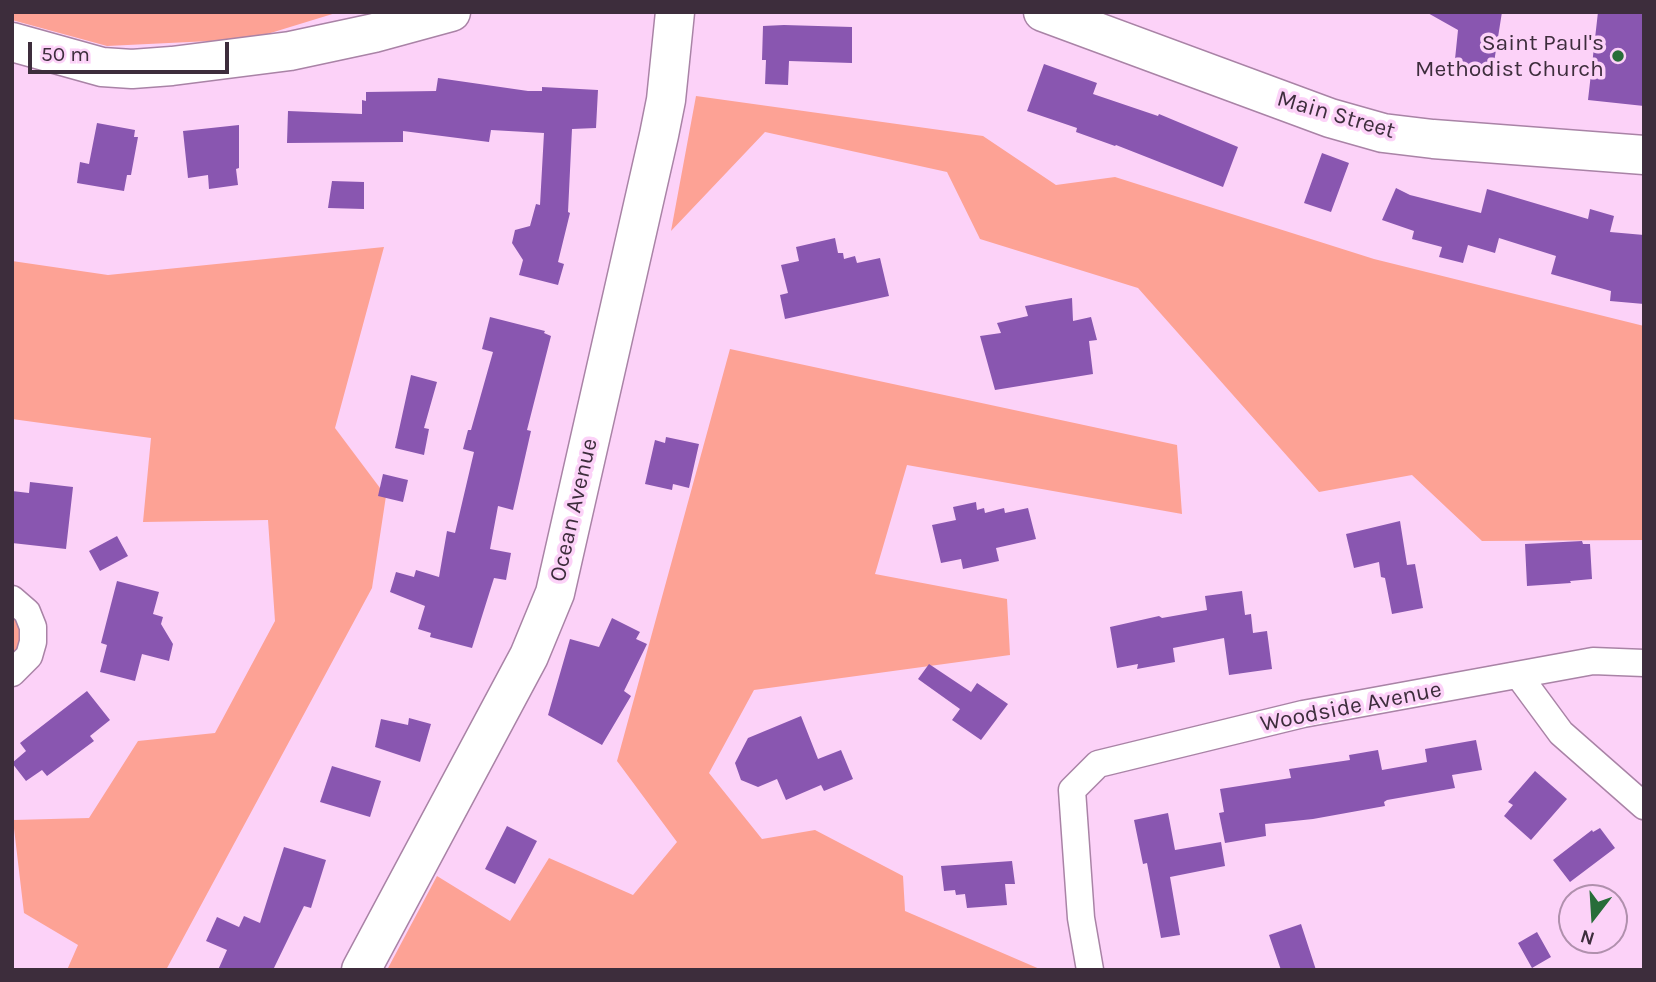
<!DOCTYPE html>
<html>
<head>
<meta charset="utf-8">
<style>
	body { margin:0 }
	#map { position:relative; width:1656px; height:982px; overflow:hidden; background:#fcd2f8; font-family:Karla,sans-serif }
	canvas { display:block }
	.frame { position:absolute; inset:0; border:14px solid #3d2d3c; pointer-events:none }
	.north { position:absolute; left:1558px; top:884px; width:70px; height:70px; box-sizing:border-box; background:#fcd2f8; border:2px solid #b090ad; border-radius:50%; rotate:197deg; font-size:19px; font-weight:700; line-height:28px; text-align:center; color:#3d2d3c }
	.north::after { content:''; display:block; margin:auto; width:24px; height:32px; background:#286d39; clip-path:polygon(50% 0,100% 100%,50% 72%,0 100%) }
	.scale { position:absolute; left:28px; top:42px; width:201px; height:32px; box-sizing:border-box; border:4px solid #3d2d3c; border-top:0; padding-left:9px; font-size:21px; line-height:24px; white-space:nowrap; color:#3d2d3c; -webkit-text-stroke:5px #fcd2f8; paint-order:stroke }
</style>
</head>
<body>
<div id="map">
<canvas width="1656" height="982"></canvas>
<div class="frame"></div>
<div class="north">N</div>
<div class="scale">50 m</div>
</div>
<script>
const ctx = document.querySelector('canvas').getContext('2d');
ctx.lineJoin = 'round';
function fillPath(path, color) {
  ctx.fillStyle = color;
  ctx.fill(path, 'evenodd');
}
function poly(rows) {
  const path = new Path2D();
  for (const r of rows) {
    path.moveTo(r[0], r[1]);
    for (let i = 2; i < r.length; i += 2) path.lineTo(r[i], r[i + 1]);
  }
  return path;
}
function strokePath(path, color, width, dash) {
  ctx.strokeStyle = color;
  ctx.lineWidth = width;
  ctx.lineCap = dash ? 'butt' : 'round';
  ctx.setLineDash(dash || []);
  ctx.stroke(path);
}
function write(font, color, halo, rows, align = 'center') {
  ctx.font = font + ' Karla,sans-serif';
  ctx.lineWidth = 7;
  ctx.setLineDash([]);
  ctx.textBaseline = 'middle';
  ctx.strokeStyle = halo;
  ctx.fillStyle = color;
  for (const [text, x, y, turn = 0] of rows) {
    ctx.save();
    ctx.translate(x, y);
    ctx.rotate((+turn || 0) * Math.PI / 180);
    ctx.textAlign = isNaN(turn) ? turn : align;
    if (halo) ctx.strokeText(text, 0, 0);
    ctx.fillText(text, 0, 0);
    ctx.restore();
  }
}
fillPath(poly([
	[12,12,339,12,251,39,107,46,12,20],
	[696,96,983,136,1056,185,1115,177,1374,259,1644,326,1644,540,1482,541,1412,475,1319,492,1138,288,980,239,947,172,765,132,671,231],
	[384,247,335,428,386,496,372,588,166,970,67,970,78,945,24,913,13,820,89,818,138,741,215,733,275,621,268,520,143,522,151,438,12,419,12,261,108,275],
	[730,349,1177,445,1182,514,907,465,875,574,1007,599,1010,655,754,690,709,773,762,839,815,830,903,876,905,911,1042,970,387,970,437,876,510,921,549,858,633,895,677,842,617,761],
	[12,608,26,639,12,664]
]), '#fda295');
fillPath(poly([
	[1426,12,1502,12,1492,75,1454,69,1458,30],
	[1598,12,1644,12,1644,106,1588,100],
	[784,25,852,27,852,63,789,61,788,85,765,84,766,60,762,60,763,26],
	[1044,64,1097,83,1093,94,1158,116,1159,114,1238,147,1223,187,1116,145,1115,146,1076,132,1077,128,1027,111],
	[438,78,528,91,542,91,542,87,598,90,596,128,572,129,568,212,570,213,558,262,564,264,558,285,519,275,523,260,512,243,515,230,530,226,536,204,540,205,544,133,491,130,489,142,403,131,403,142,287,143,288,111,362,114,362,100,366,101,366,92,436,91],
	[97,123,135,130,134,137,138,137,131,175,127,175,124,191,77,183,80,162,89,164],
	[239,125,239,168,236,169,238,185,209,189,208,175,188,178,183,131],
	[1322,153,1349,163,1331,212,1304,203],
	[332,181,364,182,364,209,328,208],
	[1396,188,1410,195,1481,213,1487,189,1588,219,1590,209,1614,216,1610,232,1644,235,1644,304,1610,301,1611,291,1551,274,1556,256,1499,238,1495,253,1468,245,1463,263,1439,257,1442,247,1412,239,1414,231,1382,220],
	[835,238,838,253,843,253,844,259,855,256,857,263,880,258,889,296,785,319,780,295,788,293,781,265,799,261,796,247],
	[1072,298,1073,321,1091,317,1097,340,1089,341,1093,374,995,390,980,336,1001,333,997,323,1028,316,1025,306],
	[490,317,545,331,544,333,551,336,527,430,531,431,513,510,498,506,490,549,511,553,506,580,494,578,472,648,430,637,431,633,418,629,425,606,390,592,396,572,414,577,416,570,439,577,447,531,455,533,474,452,463,449,468,430,471,430,493,352,482,349],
	[411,375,437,382,424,428,429,429,424,455,395,448],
	[666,437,699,444,689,488,673,484,672,490,645,484,655,440,665,443],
	[383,474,408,480,403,502,378,496],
	[30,482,73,487,66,549,12,543,12,491,29,493],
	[976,502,977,510,984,508,985,513,1004,508,1005,513,1028,508,1036,539,996,548,999,561,963,569,961,559,941,563,932,525,956,520,953,507],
	[1400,521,1407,565,1415,564,1423,608,1392,614,1385,578,1381,577,1379,562,1354,568,1346,534],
	[117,536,128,556,100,571,89,551],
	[1582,541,1583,544,1590,544,1592,579,1570,581,1571,583,1527,586,1525,544],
	[117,581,159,592,153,614,163,617,161,624,173,644,169,661,142,654,135,681,100,672,107,645,101,643],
	[1242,591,1245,615,1251,614,1253,633,1267,631,1272,669,1229,675,1224,638,1173,648,1175,662,1137,669,1138,664,1117,668,1110,627,1159,616,1162,618,1207,610,1205,596],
	[612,618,640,632,636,639,647,644,624,691,631,696,602,745,548,715,570,639,599,647],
	[929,664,971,692,977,683,1008,704,981,740,952,720,960,709,918,679],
	[87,691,110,720,90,736,94,741,47,776,42,770,26,781,12,763,26,751,20,743],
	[801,716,818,759,841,750,853,779,824,791,821,785,786,800,777,779,758,787,741,780,735,763,748,738],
	[409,718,431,724,420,762,375,747,381,719,408,725],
	[1476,740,1482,770,1452,775,1455,788,1387,800,1384,802,1385,806,1313,819,1265,824,1266,836,1225,843,1219,813,1224,812,1220,789,1291,778,1289,769,1350,760,1349,755,1378,750,1382,770,1427,762,1425,749],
	[332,766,381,781,370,817,320,802],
	[1535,771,1567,799,1531,840,1504,816,1513,805,1508,802],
	[1168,813,1175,850,1221,842,1225,866,1170,877,1180,935,1161,938,1147,863,1143,864,1134,820],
	[507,826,537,841,515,884,485,869],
	[1600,828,1615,848,1570,882,1553,860,1592,830,1593,832],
	[284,847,326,860,311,908,304,906,273,970,218,970,227,950,206,941,217,917,239,927,244,916,260,923],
	[1012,861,1015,884,1005,884,1007,905,967,908,965,894,956,895,955,890,944,891,941,866],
	[1301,924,1316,970,1281,970,1269,935],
	[1537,932,1551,957,1532,968,1518,943]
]), '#8956b0');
const street = poly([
	[12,599,27,612,33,627,33,642,29,656,12,673],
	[1519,676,1561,733,1644,806],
	[1090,970,1081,918,1072,790,1098,764,1303,714,1593,661,1644,663]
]);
const secondary = poly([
	[1043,12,1330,118,1383,133,1433,139,1644,155],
	[12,42,102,67,132,69,172,66,290,51,374,33,451,12],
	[361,970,529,656,555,593,659,135,666,100,675,12]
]);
strokePath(street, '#a983a6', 29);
strokePath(secondary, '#a983a6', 41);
strokePath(street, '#fff', 26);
strokePath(secondary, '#fff', 38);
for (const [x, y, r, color] of [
	[1618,56,7,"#286d39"]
]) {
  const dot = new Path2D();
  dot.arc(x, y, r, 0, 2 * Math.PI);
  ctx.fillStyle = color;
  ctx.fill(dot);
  strokePath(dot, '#fcd2f8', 2.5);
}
write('23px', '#3d2d3c', '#fcd2f8', [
	["Saint Paul's",1604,43],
	["Methodist Church",1604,69]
], 'right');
write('23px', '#3d2d3c', '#fcd2f8', [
	["Main Street",1336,115,16],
	["Ocean Avenue",574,510,-77],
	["Woodside Avenue",1351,707,-11]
]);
</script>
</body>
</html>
